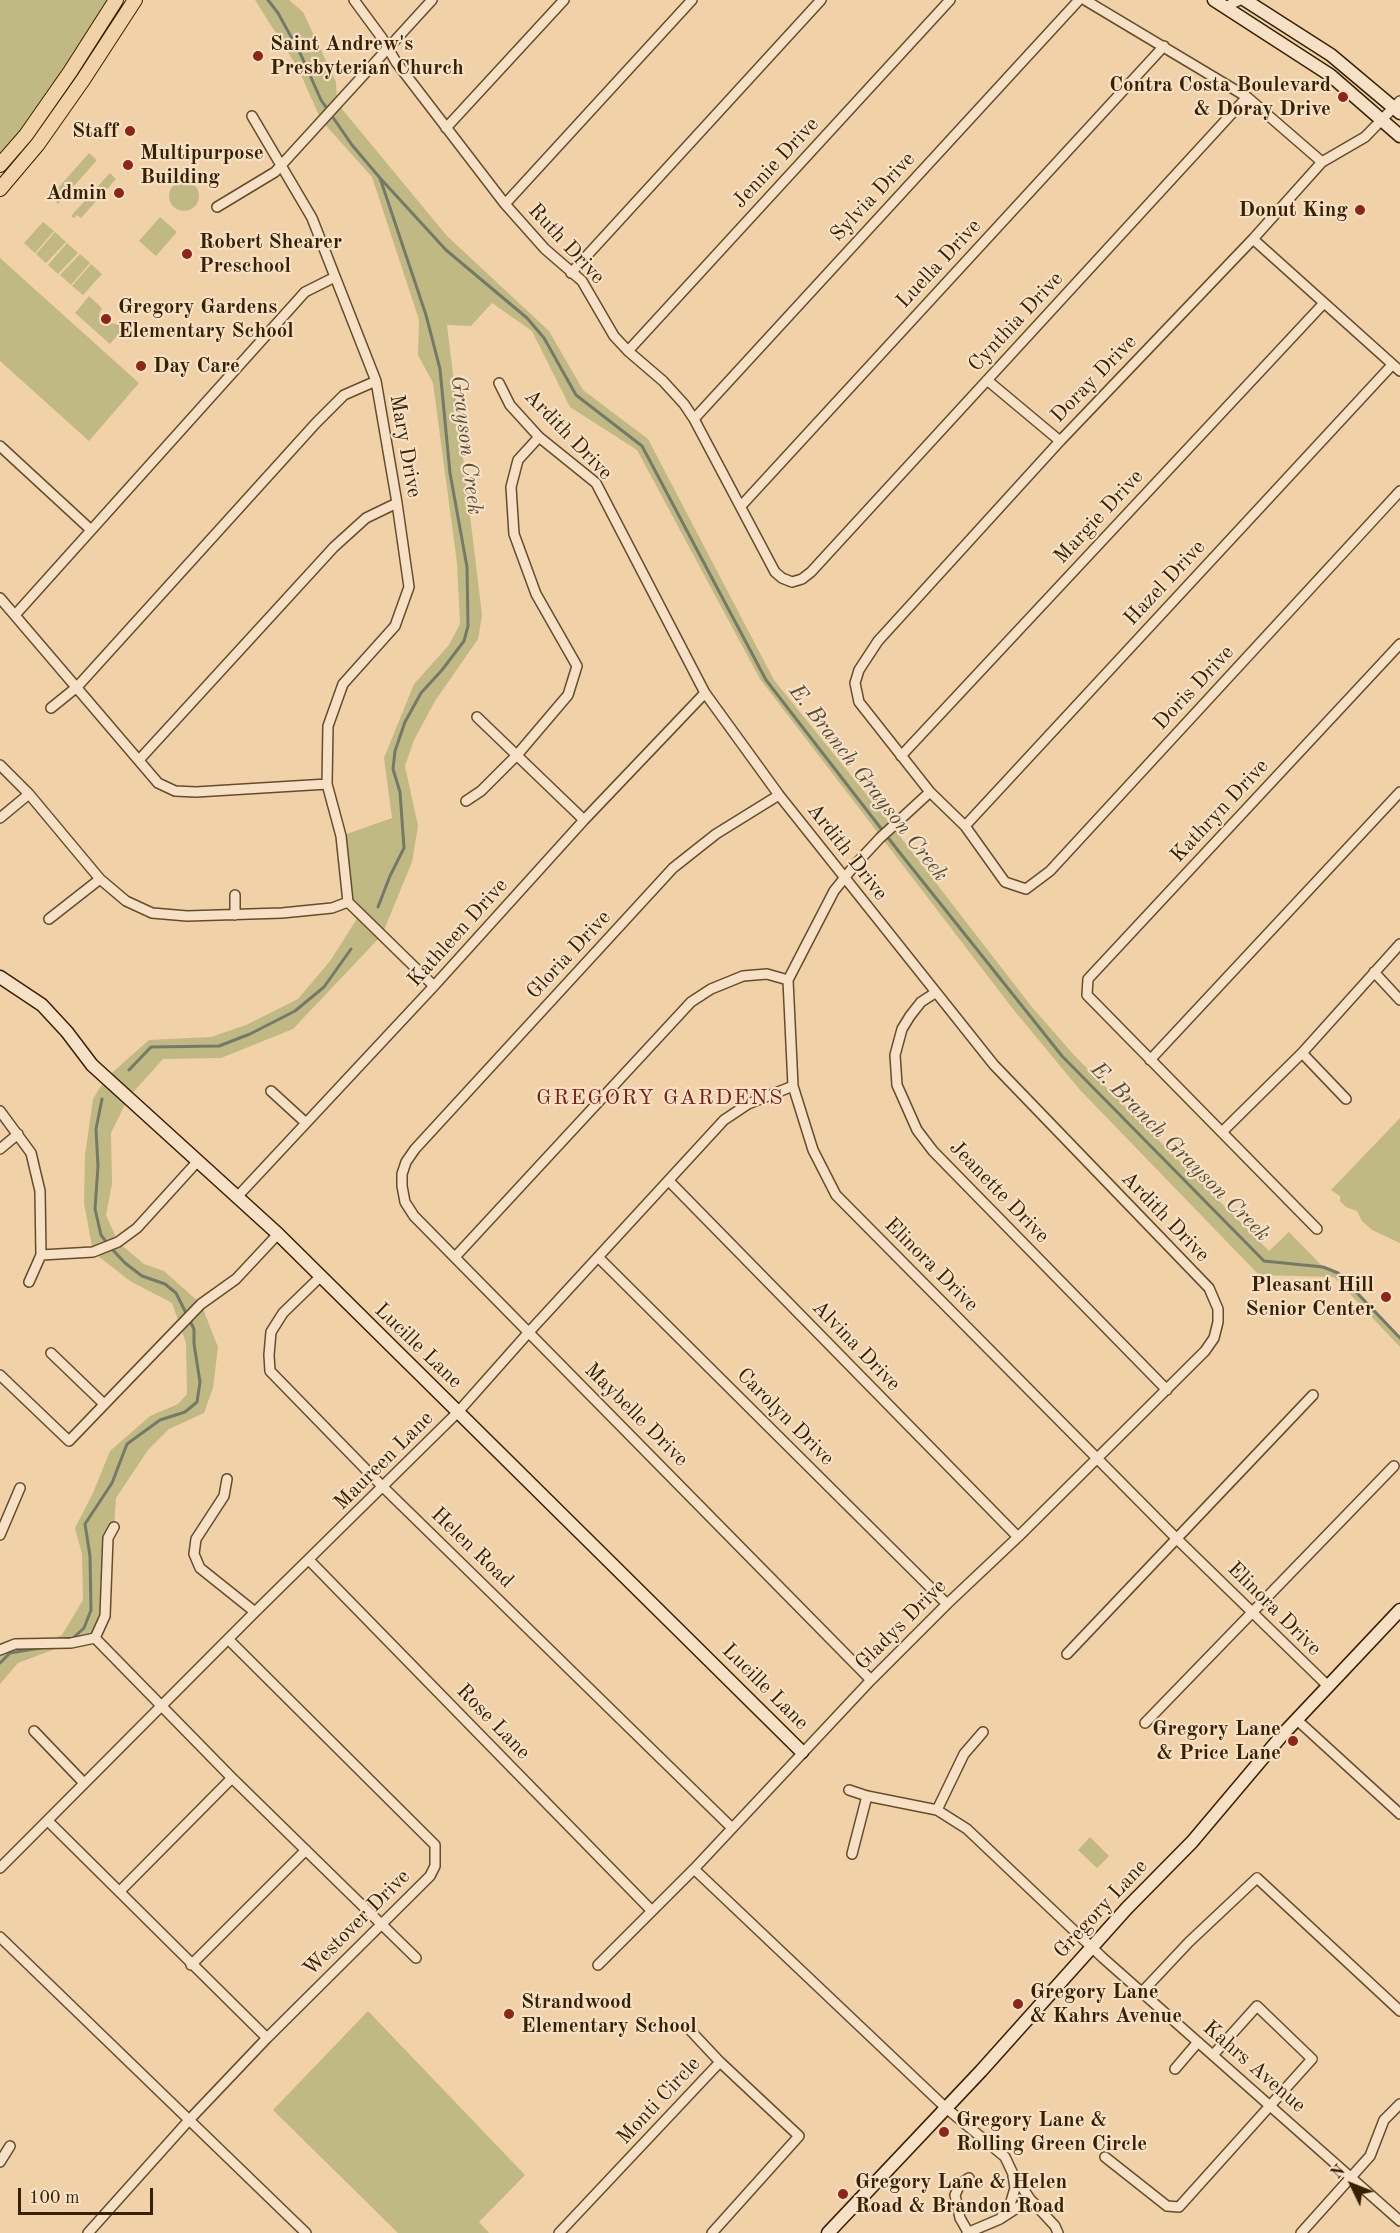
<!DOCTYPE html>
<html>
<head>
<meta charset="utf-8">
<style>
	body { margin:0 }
	#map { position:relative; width:1400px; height:2233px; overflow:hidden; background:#f1d1a7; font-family:"Old Standard TT",serif }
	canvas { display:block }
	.north { position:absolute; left:1322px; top:2155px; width:60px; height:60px; -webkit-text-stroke:4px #f6e1c6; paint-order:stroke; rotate:313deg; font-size:16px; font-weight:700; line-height:24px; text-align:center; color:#362100 }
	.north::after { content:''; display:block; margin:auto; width:21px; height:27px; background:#362100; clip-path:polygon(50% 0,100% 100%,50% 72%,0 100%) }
	.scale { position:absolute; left:18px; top:2188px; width:135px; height:27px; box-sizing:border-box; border:3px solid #362100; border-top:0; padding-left:8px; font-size:18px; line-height:21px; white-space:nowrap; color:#362100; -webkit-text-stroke:4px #f6e1c6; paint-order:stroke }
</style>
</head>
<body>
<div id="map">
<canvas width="1400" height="2233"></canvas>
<div class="north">N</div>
<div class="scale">100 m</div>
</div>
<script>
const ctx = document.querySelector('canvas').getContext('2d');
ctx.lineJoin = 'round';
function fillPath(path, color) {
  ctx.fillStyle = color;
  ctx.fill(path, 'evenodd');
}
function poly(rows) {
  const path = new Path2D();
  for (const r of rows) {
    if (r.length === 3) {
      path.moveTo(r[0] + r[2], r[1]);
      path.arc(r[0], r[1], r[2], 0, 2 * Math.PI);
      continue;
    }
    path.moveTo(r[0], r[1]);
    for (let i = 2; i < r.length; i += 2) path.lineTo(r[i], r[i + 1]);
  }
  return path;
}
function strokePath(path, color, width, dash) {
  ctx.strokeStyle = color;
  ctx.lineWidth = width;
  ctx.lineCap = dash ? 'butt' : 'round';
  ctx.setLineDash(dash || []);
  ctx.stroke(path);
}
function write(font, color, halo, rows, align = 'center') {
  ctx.font = font + ' "Old Standard TT",serif';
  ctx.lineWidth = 4.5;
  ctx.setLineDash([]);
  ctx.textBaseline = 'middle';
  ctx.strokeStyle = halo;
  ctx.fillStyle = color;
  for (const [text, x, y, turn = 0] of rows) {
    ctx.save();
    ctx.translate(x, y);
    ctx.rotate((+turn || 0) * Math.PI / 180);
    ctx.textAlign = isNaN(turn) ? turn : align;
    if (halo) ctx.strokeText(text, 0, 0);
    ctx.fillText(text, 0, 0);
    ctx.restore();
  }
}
fillPath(poly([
	[0,0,116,0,0,165],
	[255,0,289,0,303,12,336,82,337,103,447,236,549,331,583,390,648,439,774,680,892,826,1031,1006,1074,1055,1269,1251,1289,1232,1323,1267,1338,1273,1400,1338,1400,1347,1334,1277,1259,1275,1080,1090,1013,1009,760,679,637,450,570,407,532,331,492,303,471,326,447,325,482,615,478,639,435,701,414,740,405,766,418,826,412,862,382,935,293,1029,221,1058,163,1059,128,1098,111,1133,112,1184,106,1215,118,1242,144,1264,164,1271,201,1304,218,1347,213,1388,204,1413,169,1429,148,1450,116,1498,114,1527,108,1538,104,1616,95,1638,71,1643,18,1663,0,1684,0,1653,3,1649,37,1645,62,1635,83,1600,82,1554,75,1528,93,1493,110,1451,150,1416,178,1404,187,1394,186,1343,172,1303,130,1281,93,1252,84,1203,85,1155,93,1099,106,1078,149,1040,211,1037,246,1025,298,999,330,961,360,914,348,902,341,836,392,818,384,758,414,684,449,645,460,624,457,563,433,383,418,355,419,320,372,177,321,120,298,68],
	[89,153,97,160,58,204,56,202,59,197,57,195,54,198,51,196],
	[110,173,116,179,81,218,77,215,74,218,71,216],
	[184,196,15],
	[160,217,177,232,156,256,139,241],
	[43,222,54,231,35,253,24,243],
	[55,232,66,242,46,263,36,254],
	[67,243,78,253,58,274,48,265],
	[80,254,90,263,71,285,60,275],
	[0,258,139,383,89,441,0,361],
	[91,264,102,274,83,295,72,286],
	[89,296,102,308,99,315,107,322,119,325,123,329,110,344,75,313],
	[1400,1118,1400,1243,1372,1230,1362,1221,1357,1211,1346,1207,1340,1201,1340,1196,1331,1190],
	[1090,1837,1109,1856,1097,1868,1078,1850],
	[368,2011,525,2175,479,2222,489,2233,398,2233,273,2110]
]), '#c1b983');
strokePath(poly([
	[268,0,278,13,301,55,321,100,352,145,380,178,426,315,440,369,450,473,467,567,468,626,464,641,442,670,421,693,405,722,395,751,393,769,400,792,404,848,390,876,378,907],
	[380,178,446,250,527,318,544,338,576,395,642,446,766,680,900,853,1062,1056,1264,1261,1323,1267,1338,1273,1400,1338],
	[129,1070,151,1047,219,1046,250,1034,295,1011,324,987,351,949],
	[102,1099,96,1129,98,1166,95,1209,101,1235,107,1243],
	[71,1640,84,1628,91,1610,90,1556,85,1524,112,1483,127,1444,160,1420,185,1412,197,1402,200,1382,194,1344,194,1329,176,1293,165,1284,142,1276,125,1263,111,1248],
	[0,1663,10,1653,40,1648]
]), '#747a6a', 3);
const street = poly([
	[354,0,382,38,396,62,505,204,545,249,582,281,614,336,628,351,663,381,684,404,694,419,775,572,782,578,792,582,802,579,811,572,1247,97],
	[1085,0,1247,97,1322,162],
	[1225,7,1240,0],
	[1400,101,1365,137,1322,162,1253,239,1060,441,878,641,859,670,855,683,859,702,930,792,965,826,1005,882,1026,889,1050,871,1400,491],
	[252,116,312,218,376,381,397,503,409,587,395,626,343,684,328,726,327,784,341,836,348,902,434,986],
	[446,128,564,0],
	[505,204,692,0],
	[217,207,275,172,432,0],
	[1253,239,1400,371],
	[571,273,821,0],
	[628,351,950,0],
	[987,380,1060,441],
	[499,383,510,405,539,437,596,483,705,693,779,795,994,1065,1209,1288,1218,1309,1218,1322,1214,1338,1205,1351,1018,1537,947,1604,871,1680,694,1869,598,1965],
	[694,419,1079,0],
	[0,446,90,529],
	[741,506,1164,46],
	[0,598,158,783,175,791,196,792,327,784],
	[15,615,305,292,335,277],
	[51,708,77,687,316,423,344,395,376,381],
	[477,717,584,820],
	[901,756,1324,303],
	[139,760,334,547,366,518,397,503],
	[0,765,29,794,100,879,126,901,152,913,187,916,282,913,332,908,348,902],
	[930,792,880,838,854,866,834,891,788,980,793,1086,813,1150,836,1195,1177,1539,1328,1686],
	[779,795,716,834,673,868,415,1149,406,1162,402,1174,402,1186,405,1202,414,1216,871,1680],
	[466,801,481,791,517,755,568,695,577,666,536,594,514,534,511,487,518,460,539,437],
	[0,818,29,794],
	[965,826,1392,365],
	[235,915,235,895],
	[49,919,100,879],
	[1374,972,1400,1000],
	[935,993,921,1002,910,1016,902,1029,895,1055,897,1085,917,1130,933,1151,1167,1390],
	[1302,1053,1346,1099],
	[1150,1060,1400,792],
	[271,1091,306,1123],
	[0,1111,31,1153,40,1191,41,1255,29,1282],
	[1222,1132,1302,1053,1400,944],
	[0,1149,18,1134],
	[669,1181,1018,1537],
	[237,1197,434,986,584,820,705,693],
	[1317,1229,1087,995,1088,979,1400,644],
	[41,1255,93,1252,118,1242,137,1228,197,1162],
	[455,1257,691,1002,711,989,743,976,767,974,788,980],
	[598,1257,947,1604],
	[320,1277,283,1313,271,1332,269,1355,270,1371,383,1487,732,1828],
	[51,1353,104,1404],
	[0,1375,69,1441,201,1304,236,1279,278,1234],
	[227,1479,224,1496,196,1539,194,1554,200,1568,255,1612],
	[0,1535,20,1488],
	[309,1560,651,1910],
	[95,1638,232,1778,416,1958],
	[0,1650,15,1644,71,1643,95,1638,105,1616,108,1538,114,1527],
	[1067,1654,1313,1395],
	[1296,1719,1400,1814],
	[1145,1723,1394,1466],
	[34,1731,83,1782],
	[849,1790,867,1796,937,1810,967,1829,1103,1958,1400,2221],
	[937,1810,964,1754,983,1732],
	[48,1821,267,2038],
	[852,1854,867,1796],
	[0,1868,255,1612,458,1412,529,1332,724,1120,748,1104,793,1086],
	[694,1869,946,2108,1005,2157,1013,2174,1030,2199,1055,2226,1058,2233],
	[120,1891,232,1778],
	[0,1937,306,2233],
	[191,1965,306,1850],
	[1142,1992,1189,1942,1257,1878,1400,2011],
	[689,2029,720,2062,799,2136,712,2233],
	[1175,2069,1198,2042],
	[1105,2157,1167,2206,1179,2207,1312,2059,1257,2006,1213,2055],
	[0,2162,10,2146],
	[1013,2176,1015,2188,1010,2205,1000,2219,1020,2206,1034,2203],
	[968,2232,960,2218,955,2195,960,2184,969,2178],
	[88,2233,190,2119,267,2038,430,1876,435,1866,435,1845,228,1639],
	[559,2233,720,2062],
	[967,2233,1000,2219],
	[1301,2233,1370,2156,1384,2120,1400,2104]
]);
const secondary = poly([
	[1214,0,1330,75,1400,136],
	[1245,0,1331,55,1400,113],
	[0,977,42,1005,67,1032,92,1065,278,1234,802,1752],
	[828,2233,981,2071,1127,1908,1192,1842,1284,1733,1400,1610]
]);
const primary = poly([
	[0,165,26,135,70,72,116,0],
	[0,189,38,144,83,80,135,0]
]);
strokePath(street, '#654d2a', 12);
strokePath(secondary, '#362100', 15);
strokePath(primary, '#362100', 16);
strokePath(street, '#f6e1c6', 9);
strokePath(secondary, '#f6e1c6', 12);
strokePath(primary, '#f1d1a7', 14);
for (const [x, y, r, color] of [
	[258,56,6,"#8f2418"],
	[1343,97,6,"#8f2418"],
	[130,131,6,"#8f2418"],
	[128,165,6,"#8f2418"],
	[119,193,6,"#8f2418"],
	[1360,210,6,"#8f2418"],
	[187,254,6,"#8f2418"],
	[106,319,6,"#8f2418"],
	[141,366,6,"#8f2418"],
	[1386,1297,6,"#8f2418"],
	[1293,1741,6,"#8f2418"],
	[1018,2004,6,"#8f2418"],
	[509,2014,6,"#8f2418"],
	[944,2132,6,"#8f2418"],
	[843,2194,6,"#8f2418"]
]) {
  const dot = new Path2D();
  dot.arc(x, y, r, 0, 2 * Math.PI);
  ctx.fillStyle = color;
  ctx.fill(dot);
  strokePath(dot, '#f6e1c6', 2);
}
write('bold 21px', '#362100', '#f6e1c6', [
	["Saint Andrew's",270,44],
	["Presbyterian Church",270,68],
	["Contra Costa Boulevard",1331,85,"right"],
	["& Doray Drive",1331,109,"right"],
	["Staff",118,131,"right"],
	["Multipurpose",140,153],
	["Building",140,177],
	["Admin",107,193,"right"],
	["Donut King",1348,210,"right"],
	["Robert Shearer",199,242],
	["Preschool",199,266],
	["Gregory Gardens",118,307],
	["Elementary School",118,331],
	["Day Care",153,366],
	["Pleasant Hill",1374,1285,"right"],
	["Senior Center",1374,1309,"right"],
	["Gregory Lane",1281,1729,"right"],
	["& Price Lane",1281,1753,"right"],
	["Gregory Lane",1030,1992],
	["& Kahrs Avenue",1030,2016],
	["Strandwood",521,2002],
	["Elementary School",521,2026],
	["Gregory Lane &",956,2120],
	["Rolling Green Circle",956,2144],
	["Gregory Lane & Helen",855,2182],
	["Road & Brandon Road",855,2206]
], 'left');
write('21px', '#362100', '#f6e1c6', [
	["Jennie Drive",776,163,-47],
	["Sylvia Drive",873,197,-47],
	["Ruth Drive",566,244,47],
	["Luella Drive",939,264,-47],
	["Cynthia Drive",1016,322,-47],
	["Doray Drive",1094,379,-46],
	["Ardith Drive",568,435,46],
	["Mary Drive",405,446,80],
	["Margie Drive",1099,517,-47],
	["Hazel Drive",1165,583,-47],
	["Doris Drive",1194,688,-47],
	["Kathryn Drive",1220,811,-47],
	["Ardith Drive",847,852,52],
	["Kathleen Drive",458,933,-48],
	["Gloria Drive",569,955,-47],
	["Jeanette Drive",999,1192,46],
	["Ardith Drive",1165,1217,46],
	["Elinora Drive",931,1265,45],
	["Lucille Lane",418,1346,44],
	["Alvina Drive",856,1346,46],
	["Maybelle Drive",636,1415,45],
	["Carolyn Drive",785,1417,45],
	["Maureen Lane",384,1461,-45],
	["Helen Road",472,1548,44],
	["Elinora Drive",1274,1609,45],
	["Gladys Drive",901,1625,-45],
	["Lucille Lane",765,1687,45],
	["Rose Lane",493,1722,46],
	["Gregory Lane",1101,1909,-47],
	["Westover Drive",357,1923,-45],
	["Kahrs Avenue",1254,2067,41],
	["Monti Circle",659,2101,-47]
]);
write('italic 22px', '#554d35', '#f6e1c6', [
	["Grayson Creek",466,445,83],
	["E. Branch Grayson Creek",868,783,52],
	["E. Branch Grayson Creek",1180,1152,45]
]);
ctx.letterSpacing = '1.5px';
write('22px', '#7a1f14', '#f6e1c6', [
	["GREGORY GARDENS",660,1098]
]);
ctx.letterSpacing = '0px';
</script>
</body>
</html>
